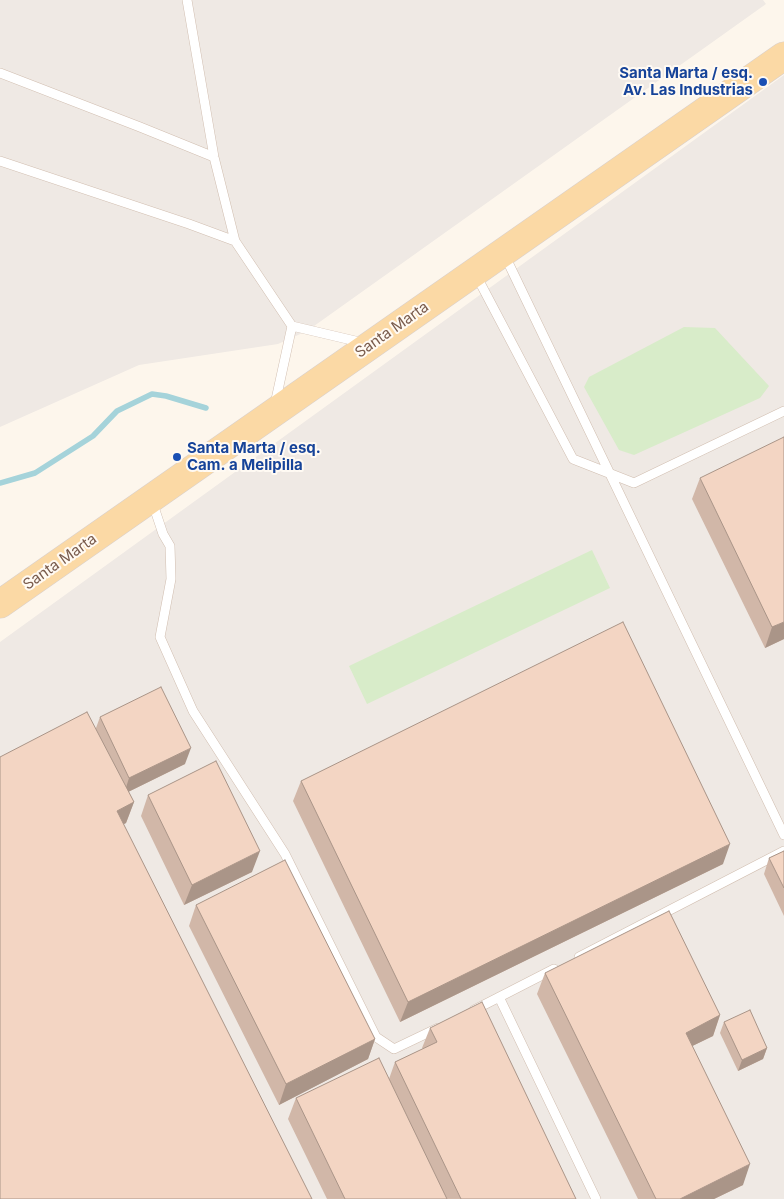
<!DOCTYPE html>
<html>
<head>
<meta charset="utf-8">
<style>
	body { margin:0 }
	canvas { display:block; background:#fdf6ec }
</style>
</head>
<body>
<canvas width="784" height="1199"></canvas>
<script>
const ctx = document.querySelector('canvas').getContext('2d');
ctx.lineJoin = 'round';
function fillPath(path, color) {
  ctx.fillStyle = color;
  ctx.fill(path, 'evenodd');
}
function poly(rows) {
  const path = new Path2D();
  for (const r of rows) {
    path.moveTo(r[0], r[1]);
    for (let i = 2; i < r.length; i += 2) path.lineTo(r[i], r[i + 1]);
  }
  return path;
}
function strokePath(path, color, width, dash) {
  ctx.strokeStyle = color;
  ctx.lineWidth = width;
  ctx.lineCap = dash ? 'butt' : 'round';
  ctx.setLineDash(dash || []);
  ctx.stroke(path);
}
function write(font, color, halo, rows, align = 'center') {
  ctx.font = font + ' Inter,sans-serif';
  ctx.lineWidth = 4;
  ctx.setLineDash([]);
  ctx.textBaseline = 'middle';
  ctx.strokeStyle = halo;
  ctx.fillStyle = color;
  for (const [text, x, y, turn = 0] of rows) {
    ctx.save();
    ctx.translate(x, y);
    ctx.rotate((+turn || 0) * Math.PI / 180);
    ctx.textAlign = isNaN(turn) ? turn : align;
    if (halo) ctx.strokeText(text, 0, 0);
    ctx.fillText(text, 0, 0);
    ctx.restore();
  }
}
fillPath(poly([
	[0,0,763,0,766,4,307,331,278,344,139,365,0,427],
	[784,75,784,1199,0,1199,0,642]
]), '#efe9e4');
fillPath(poly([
	[684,327,715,328,769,386,760,398,634,455,619,450,584,387,589,377],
	[592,550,610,588,367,704,349,666]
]), '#d8ecc9');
strokePath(poly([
	[0,483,35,473,93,436,117,411,152,394,166,396,206,408]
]), '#a5d3da', 5.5);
const service = poly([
	[187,0,214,157,235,241],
	[0,73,140,127,214,157],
	[0,161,189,224,235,241,292,326,364,343],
	[504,254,784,835],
	[476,275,573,459,634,483,784,411],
	[275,404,292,326],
	[152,501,163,534,170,546,171,579,160,637,193,711,285,854,376,1037,394,1049,438,1028],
	[579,957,784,851],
	[499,997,596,1199],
	[474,1010,554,969]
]);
const primary = poly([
	[0,604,784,56]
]);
strokePath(service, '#d1beb0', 10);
strokePath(primary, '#dad1cd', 29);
strokePath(service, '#fff', 9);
strokePath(primary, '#fbd9a5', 28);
fillPath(poly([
	[700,478,784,639,765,648,692,499],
	[100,717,185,764,128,792,134,802,126,823,124,824,0,1199,96,728],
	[301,781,723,864,400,1022,293,801],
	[148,795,252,872,184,905,141,816],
	[784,851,784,916,764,874,769,858],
	[196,905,375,1039,368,1059,279,1105,189,926],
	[545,973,720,1015,713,1036,692,1046,743,1185,714,1199,638,1199,537,994],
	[724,1022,767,1048,763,1059,738,1071,720,1033],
	[430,1028,576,1199,327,1199,288,1119,296,1098,389,1079,395,1062,423,1049,422,1048]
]), '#d1b7a8');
fillPath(poly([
	[784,622,784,639,765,648,772,627],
	[191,748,185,764,124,794,129,778],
	[134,802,126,823,110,831,117,811],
	[730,844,723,864,400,1022,408,1002],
	[260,851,252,872,184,905,192,885],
	[720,1015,713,1036,678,1053,686,1033],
	[375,1039,368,1059,279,1105,286,1084],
	[767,1048,763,1059,738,1071,742,1060],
	[750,1164,743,1185,714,1199,680,1199]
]), '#aa9588');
const building = poly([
	[784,437,784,622,772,627,700,478,784,437],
	[623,622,730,844,408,1002,301,781,623,622],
	[161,687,191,748,129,778,100,717,161,687],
	[87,712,134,802,117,811,312,1199,0,1199,0,757,87,712],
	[216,761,260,851,192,885,148,795,216,761],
	[784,851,784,888,769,858,784,851],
	[285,860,375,1039,286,1084,196,905,285,860],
	[669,911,720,1015,686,1033,750,1164,680,1199,656,1199,545,973,669,911],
	[482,1002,576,1199,461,1199,395,1062,437,1042,430,1028,482,1002],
	[750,1010,767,1048,742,1060,724,1022,750,1010],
	[379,1058,447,1199,345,1199,296,1098,379,1058]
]);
fillPath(building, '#f3d5c3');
strokePath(building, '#aa9588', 1);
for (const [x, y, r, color] of [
	[763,82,5,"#1a4fb4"],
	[177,457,5,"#1a4fb4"]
]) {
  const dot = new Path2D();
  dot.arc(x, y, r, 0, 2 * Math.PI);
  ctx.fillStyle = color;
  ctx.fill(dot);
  strokePath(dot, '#fffaf3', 2);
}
write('bold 15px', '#164399', '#fffaf3', [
	["Santa Marta / esq.",753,73],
	["Av. Las Industrias",753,90],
	["Santa Marta / esq.",187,448,"left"],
	["Cam. a Melipilla",187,465,"left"]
], 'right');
write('15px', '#7a5c4d', '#fffaf3', [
	["Santa Marta",392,330,-35],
	["Santa Marta",60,562,-35]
]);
</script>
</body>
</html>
